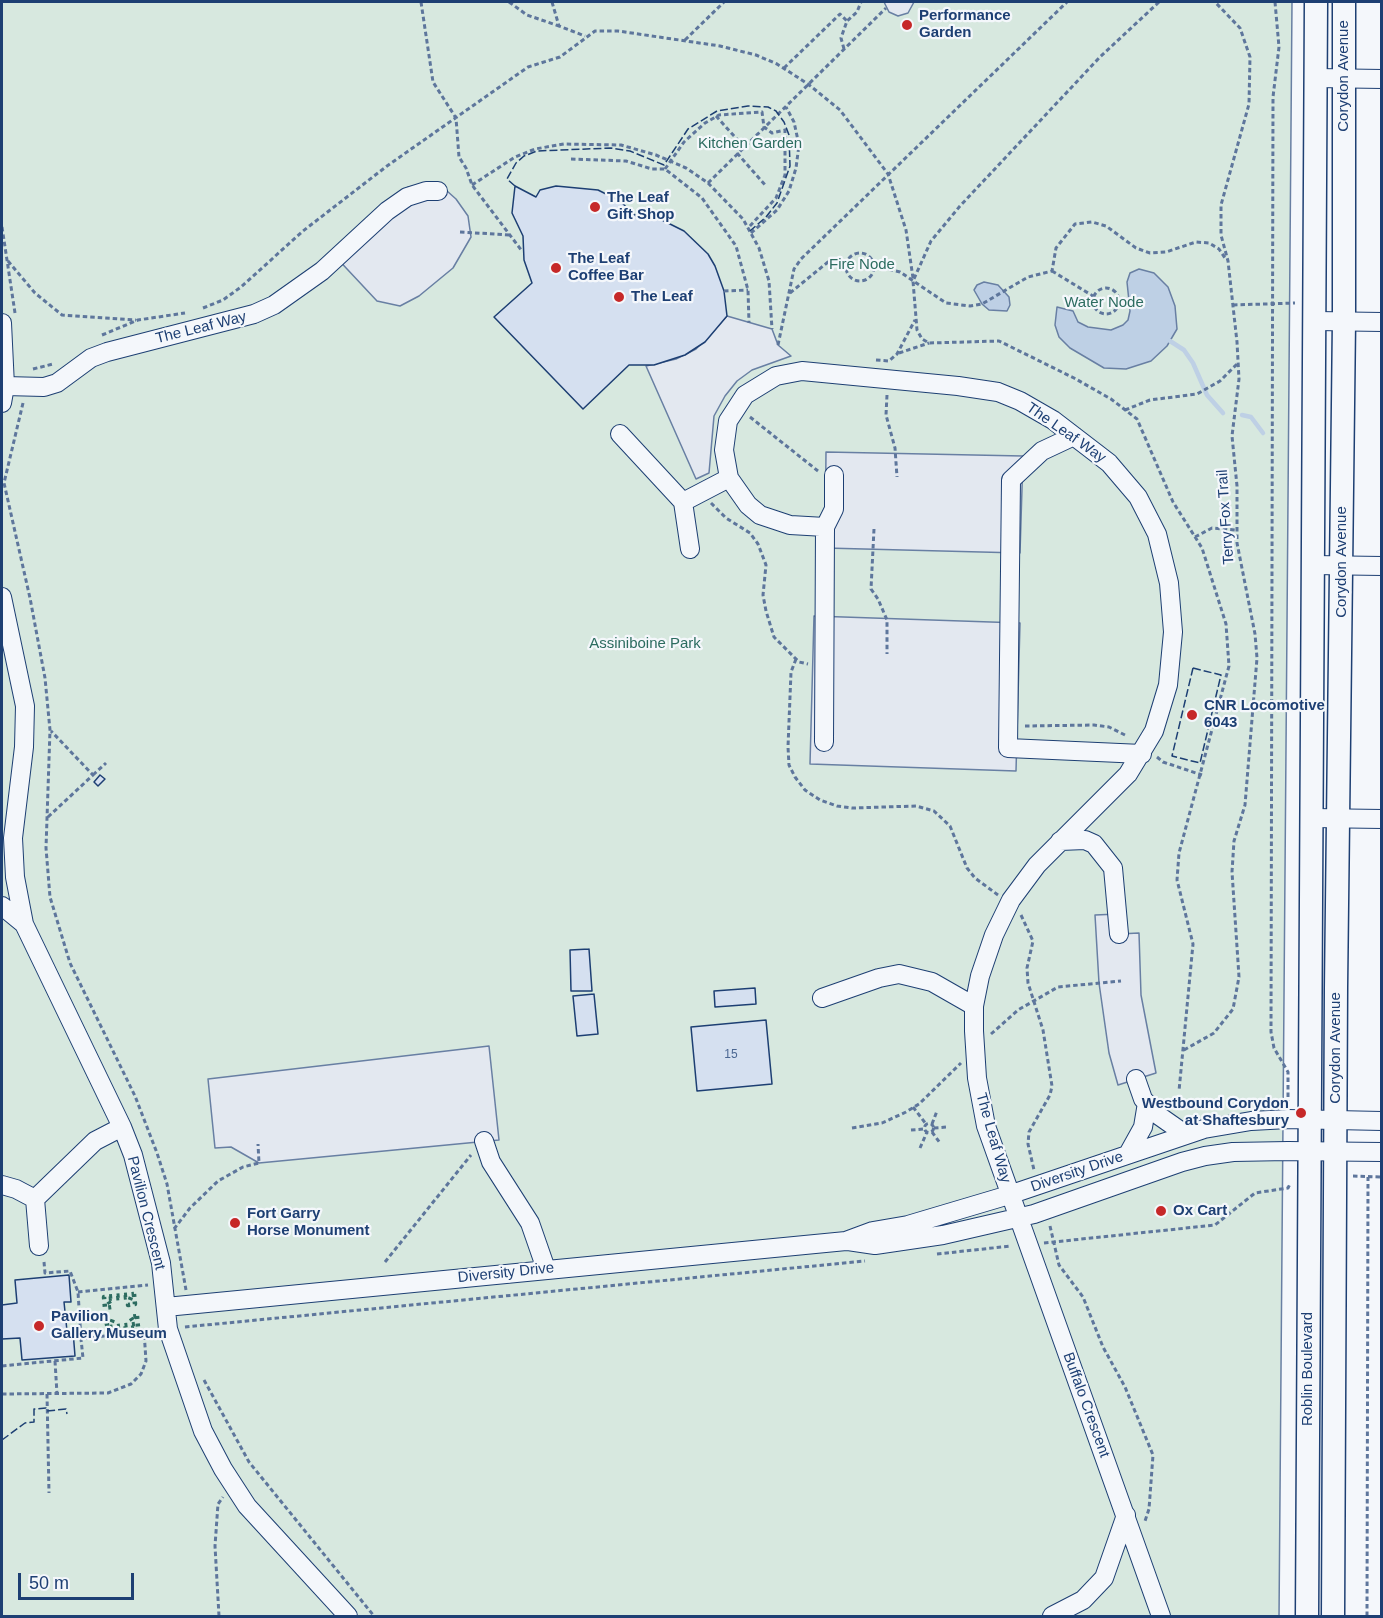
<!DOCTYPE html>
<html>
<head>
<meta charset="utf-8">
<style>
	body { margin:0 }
	#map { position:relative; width:1383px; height:1618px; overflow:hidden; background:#f4f7fb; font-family:Helvetica,sans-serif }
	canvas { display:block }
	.frame { position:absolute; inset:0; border:3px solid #1d3f73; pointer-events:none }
	.scale { position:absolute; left:18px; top:1573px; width:116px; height:27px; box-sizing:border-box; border:3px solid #1d3f73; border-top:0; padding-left:8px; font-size:18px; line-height:21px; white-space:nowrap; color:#1d3f73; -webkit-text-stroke:4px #f4f7fb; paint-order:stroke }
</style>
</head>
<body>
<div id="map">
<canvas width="1383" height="1618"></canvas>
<div class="frame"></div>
<div class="scale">50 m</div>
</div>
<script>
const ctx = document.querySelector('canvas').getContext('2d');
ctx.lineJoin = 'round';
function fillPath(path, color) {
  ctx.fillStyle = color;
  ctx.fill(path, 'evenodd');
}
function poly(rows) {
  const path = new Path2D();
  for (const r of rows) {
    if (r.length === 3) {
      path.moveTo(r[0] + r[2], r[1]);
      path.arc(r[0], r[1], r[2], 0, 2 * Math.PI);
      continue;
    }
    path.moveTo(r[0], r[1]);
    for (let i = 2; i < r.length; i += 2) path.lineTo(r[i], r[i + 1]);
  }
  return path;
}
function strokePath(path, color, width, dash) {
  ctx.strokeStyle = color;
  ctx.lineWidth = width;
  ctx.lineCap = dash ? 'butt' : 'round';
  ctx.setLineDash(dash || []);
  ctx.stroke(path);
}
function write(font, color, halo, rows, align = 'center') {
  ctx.font = font + ' Helvetica,sans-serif';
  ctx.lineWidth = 4.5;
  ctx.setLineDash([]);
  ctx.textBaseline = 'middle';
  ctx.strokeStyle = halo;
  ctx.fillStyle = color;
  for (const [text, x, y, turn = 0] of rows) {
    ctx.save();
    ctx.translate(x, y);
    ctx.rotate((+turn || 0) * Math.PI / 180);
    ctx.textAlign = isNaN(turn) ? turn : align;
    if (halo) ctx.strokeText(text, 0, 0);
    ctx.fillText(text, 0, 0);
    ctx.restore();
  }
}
const green = poly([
	[2,2,1292,2,1279,1616,2,1616,2,2]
]);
fillPath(green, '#d7e8df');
strokePath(green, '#687fa3', 1.5);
const parking = poly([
	[884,2,914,2,908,13,898,16,889,12,884,2],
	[438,183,456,199,468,216,471,237,453,268,419,296,400,306,377,301,333,254,408,187,438,183],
	[727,316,772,329,778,345,791,356,752,370,737,381,725,396,714,416,709,473,696,479,646,366,676,359,696,349,727,316],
	[826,452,1023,456,1020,553,825,548,826,452],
	[814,616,1020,623,1016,771,810,764,814,616],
	[1118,914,1119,934,1139,933,1141,995,1156,1073,1118,1085,1109,1053,1099,983,1095,915,1118,914],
	[489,1046,499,1140,259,1163,231,1147,215,1148,208,1079,489,1046]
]);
fillPath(parking, '#e3e8f0');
strokePath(parking, '#687fa3', 1.5);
const water = poly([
	[1139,269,1154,273,1168,287,1175,306,1177,329,1167,346,1151,361,1126,369,1104,368,1070,348,1059,337,1055,325,1057,307,1073,311,1078,322,1088,327,1111,330,1123,325,1128,320,1130,311,1127,282,1130,273,1139,269],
	[984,282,998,285,1009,297,1010,305,1007,311,989,310,982,304,974,290,977,285,984,282]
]);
fillPath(water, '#bed0e5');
strokePath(water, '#687fa3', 1.5);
strokePath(poly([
	[1170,341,1184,350,1193,363,1207,395,1223,413],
	[1242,415,1251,417,1263,433]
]), '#bed0e5', 4.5);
const building = poly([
	[515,186,536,197,540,190,556,186,598,190,620,201,636,216,658,218,684,231,708,254,715,266,724,291,727,316,705,342,685,355,654,365,629,365,583,409,494,317,532,283,524,260,523,236,512,213,515,186],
	[100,775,105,779,98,786,94,782,100,775],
	[589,949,592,991,571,991,570,950,589,949],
	[755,988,756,1004,715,1007,714,991,755,988],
	[594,994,598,1034,577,1036,573,996,594,994],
	[766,1020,772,1084,697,1091,691,1027,766,1020],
	[69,1275,71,1302,64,1302,67,1331,73,1331,75,1356,22,1360,20,1338,2,1339,2,1305,17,1303,15,1280,69,1275]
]);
fillPath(building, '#d5e0f0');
strokePath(building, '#1d3f73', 1.5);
const minor = poly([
	[1316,78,1382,79],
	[1316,321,1382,322],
	[2,323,5,386,2,403],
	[5,386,44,387,57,383,91,358,107,352,254,314,274,305,322,271,387,211,407,197,426,191,438,191],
	[620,434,683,502,729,478],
	[1074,436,1042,451,1011,480,1008,748,1142,754],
	[683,502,690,549],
	[825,527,790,525,760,515,748,505,729,478,724,450,728,421,745,395,776,376,802,371,958,386,998,392,1020,401,1053,420,1109,463,1138,497,1157,534,1169,583,1173,632,1168,685,1154,731,1128,774,1037,865,1011,900,994,935,980,976,974,1006,974,1031,977,1078,986,1126,1161,1616],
	[1313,565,1382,566],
	[2,597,25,706,24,747,13,838,15,877,24,924,122,1127,133,1155,161,1263,168,1329,203,1431,223,1469,247,1506,348,1616],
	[824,742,825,527,834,509,834,475],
	[1312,818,1382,819],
	[1060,841,1085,840,1094,844,1113,868,1119,934],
	[2,906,24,924],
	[822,998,879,978,899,974,932,982,974,1006],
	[1136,1079,1143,1099,1155,1113,1185,1134],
	[484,1141,491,1162,530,1223,546,1269],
	[1128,1154,1143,1127,1147,1103],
	[2,1185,16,1189,35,1199],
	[848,1241,875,1245,943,1235,1034,1214,1182,1162,1205,1156,1233,1152,1288,1151,1382,1152],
	[39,1246,35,1199,95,1141,122,1127],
	[166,1307,846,1241,873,1231,908,1225,1009,1195,1204,1129,1251,1121,1288,1119,1382,1121],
	[1052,1616,1083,1600,1104,1578,1126,1515]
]);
const major = poly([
	[1307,1616,1316,2],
	[1333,1616,1336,987,1344,321,1344,2]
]);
strokePath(minor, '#1d3f73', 20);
strokePath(major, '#1d3f73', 25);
strokePath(poly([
	[421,2,433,82,456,118,459,157,466,168,472,185,522,251],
	[509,2,527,15,559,26],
	[552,2,559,26,585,36],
	[1159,2,1100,57,960,206,931,241,913,281,917,330,922,339,929,343,999,341,1074,378,1111,399,1137,419,1173,502,1202,548,1226,624,1229,666,1179,853,1177,880,1193,944,1179,1091],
	[1275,2,1279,47,1273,97,1271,1032,1274,1048,1288,1072,1288,1104],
	[685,40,724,2],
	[844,49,841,38,847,21,857,12,861,2],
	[784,68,840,14,847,21],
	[716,116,744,147],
	[737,153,766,186],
	[571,159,626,161,652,169,665,169,702,198,736,246,748,290,749,323],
	[665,169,684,142,705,123,719,115,762,112,764,127,772,133,785,130,785,175,776,198,748,228],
	[708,183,886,8],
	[472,185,515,157,535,149,564,144,621,145,656,155,686,168,708,183,743,219,759,248,769,281,772,329],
	[2,227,15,313],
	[460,232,510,235],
	[751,233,777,210,789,191,796,168,799,145,794,122,786,107],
	[860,267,14],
	[8,261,35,293,62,315,136,320],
	[874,266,900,272,946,303,970,306,982,304,1028,277,1052,271,1056,248,1075,224,1092,222,1106,226,1136,248,1150,253,1166,252,1196,242,1209,243,1219,249,1225,258],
	[1052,271,1093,296],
	[1106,301,13],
	[724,291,748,290],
	[790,293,828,262,846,263],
	[1233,305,1295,303],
	[203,308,223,300,241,287,303,231,387,166,528,67,560,57,595,31,618,31,720,46,756,55,777,64,808,84,840,110,888,174,906,230,913,278],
	[102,335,138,320,185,313],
	[778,345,794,269,801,259,1067,2],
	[899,353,929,343],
	[876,360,889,361,897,354,915,320],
	[33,369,53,364],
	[887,395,886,415,895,448,897,477],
	[23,403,4,483,30,598,45,678,50,730,46,848,50,897,70,963,135,1096,157,1153,167,1184,186,1290],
	[1125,410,1150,400,1197,394,1220,381,1237,364],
	[750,417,818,471],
	[711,503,726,518,750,533,758,544,766,565,763,595,766,611,774,637,799,662,808,664],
	[874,529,871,589,878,599,887,620,887,654],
	[1195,537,1212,528,1236,530],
	[796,659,791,672,788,747,789,765,795,777,805,790,820,800,837,806,852,808,916,806,934,811,950,826,967,868,975,878,998,895],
	[1025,726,1094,725,1109,727,1127,736],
	[1157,757,1163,762,1202,775],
	[93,775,106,763],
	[48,817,93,775,51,731],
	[1021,915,1033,941,1027,968,1028,983,1043,1030,1052,1086,1050,1095,1029,1132,1028,1144,1034,1170],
	[991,1034,1018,1010,1058,987,1121,981],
	[1184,1050,1214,1033,1233,1009,1239,977,1232,872,1234,841,1245,805,1257,658,1255,634,1237,543,1237,486,1232,436,1239,379,1237,342,1228,261,1221,235,1221,205,1249,104,1250,57,1240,28,1215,2],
	[913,1107,926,1124],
	[929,1128,4.5],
	[932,1124,937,1111],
	[852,1128,882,1123,906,1112,919,1104,961,1063],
	[934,1128,947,1127],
	[911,1130,924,1129],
	[932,1132,940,1143],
	[920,1148,927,1132],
	[1353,1176,1382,1177],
	[1050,1226,1059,1265,1083,1297,1103,1347,1125,1387,1153,1455,1149,1509,1145,1521],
	[174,1229,190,1208,218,1181,243,1167,259,1163,258,1144],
	[1044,1243,1215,1225,1255,1193,1288,1188,1290,1184],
	[937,1254,1011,1246],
	[44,1262,45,1273,70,1271,78,1292,81,1339],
	[385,1262,471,1155],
	[78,1292,148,1285],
	[185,1327,865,1261],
	[55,1361,57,1394],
	[2,1366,83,1358,81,1339,144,1331],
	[204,1380,249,1462,374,1616],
	[2,1394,108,1393,131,1384,141,1374,146,1361,144,1331,151,1331],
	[47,1394,49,1493],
	[219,1616,215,1546,218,1504,223,1497],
	[1367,1616,1368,1177]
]), '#5e769c', 3, [4.5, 3]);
strokePath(minor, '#f4f7fb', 18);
strokePath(major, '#f4f7fb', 22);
strokePath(poly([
	[134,1294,135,1304,128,1305,131,1297,107,1299,112,1307,105,1308,104,1297,134,1294],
	[137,1316,138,1327,108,1330,106,1319,113,1319,110,1327,135,1324,130,1317,137,1316]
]), '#2c6c60', 4.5, [3, 4.5]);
strokePath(poly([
	[515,186,507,179,516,163,524,156,537,151,611,148,630,151,664,165,688,129,717,111,748,106,768,107,776,111,784,122,789,135,790,166,777,203,766,217,750,231],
	[1193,668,1221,675,1200,763,1172,756,1193,668],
	[2,1440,25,1423,34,1422,34,1409,46,1408,47,1411,66,1409,67,1414]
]), '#1d3f73', 1.5, [8, 3]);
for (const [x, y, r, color] of [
	[907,25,6,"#c62828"],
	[595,207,6,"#c62828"],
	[556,268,6,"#c62828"],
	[619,297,6,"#c62828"],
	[1192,715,6,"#c62828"],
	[1301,1113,6,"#c62828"],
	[1161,1211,6,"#c62828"],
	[235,1223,6,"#c62828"],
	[39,1326,6,"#c62828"]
]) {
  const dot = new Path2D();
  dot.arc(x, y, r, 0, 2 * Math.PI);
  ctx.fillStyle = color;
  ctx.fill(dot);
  strokePath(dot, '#f4f7fb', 2);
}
write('12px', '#4b6792', null, [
	["15",731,1055]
]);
write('bold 15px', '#1d3f73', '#f4f7fb', [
	["Performance",919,16],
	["Garden",919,33],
	["The Leaf",607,198],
	["Gift Shop",607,215],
	["The Leaf",568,259],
	["Coffee Bar",568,276],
	["The Leaf",631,297],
	["CNR Locomotive",1204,706],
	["6043",1204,723],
	["Westbound Corydon",1289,1104,"right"],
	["at Shaftesbury",1289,1121,"right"],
	["Ox Cart",1173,1211],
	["Fort Garry",247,1214],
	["Horse Monument",247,1231],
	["Pavilion",51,1317],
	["Gallery Museum",51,1334]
], 'left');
write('15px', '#1d3f73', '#f4f7fb', [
	["Corydon Avenue",1344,76,-90],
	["The Leaf Way",201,328,-14],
	["The Leaf Way",1066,433,35],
	["Terry Fox Trail",1226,517,-94],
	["Corydon Avenue",1342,562,-90],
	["Corydon Avenue",1336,1048,-90],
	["The Leaf Way",993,1138,74],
	["Diversity Drive",1077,1172,-19],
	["Pavilion Crescent",146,1213,76],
	["Diversity Drive",506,1273,-6],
	["Roblin Boulevard",1308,1369,-90],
	["Buffalo Crescent",1086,1405,70]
]);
write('15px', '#2c6c60', '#f4f7fb', [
	["Kitchen Garden",750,144],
	["Fire Node",862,265],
	["Water Node",1104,303],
	["Assiniboine Park",645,644]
]);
</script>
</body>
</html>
